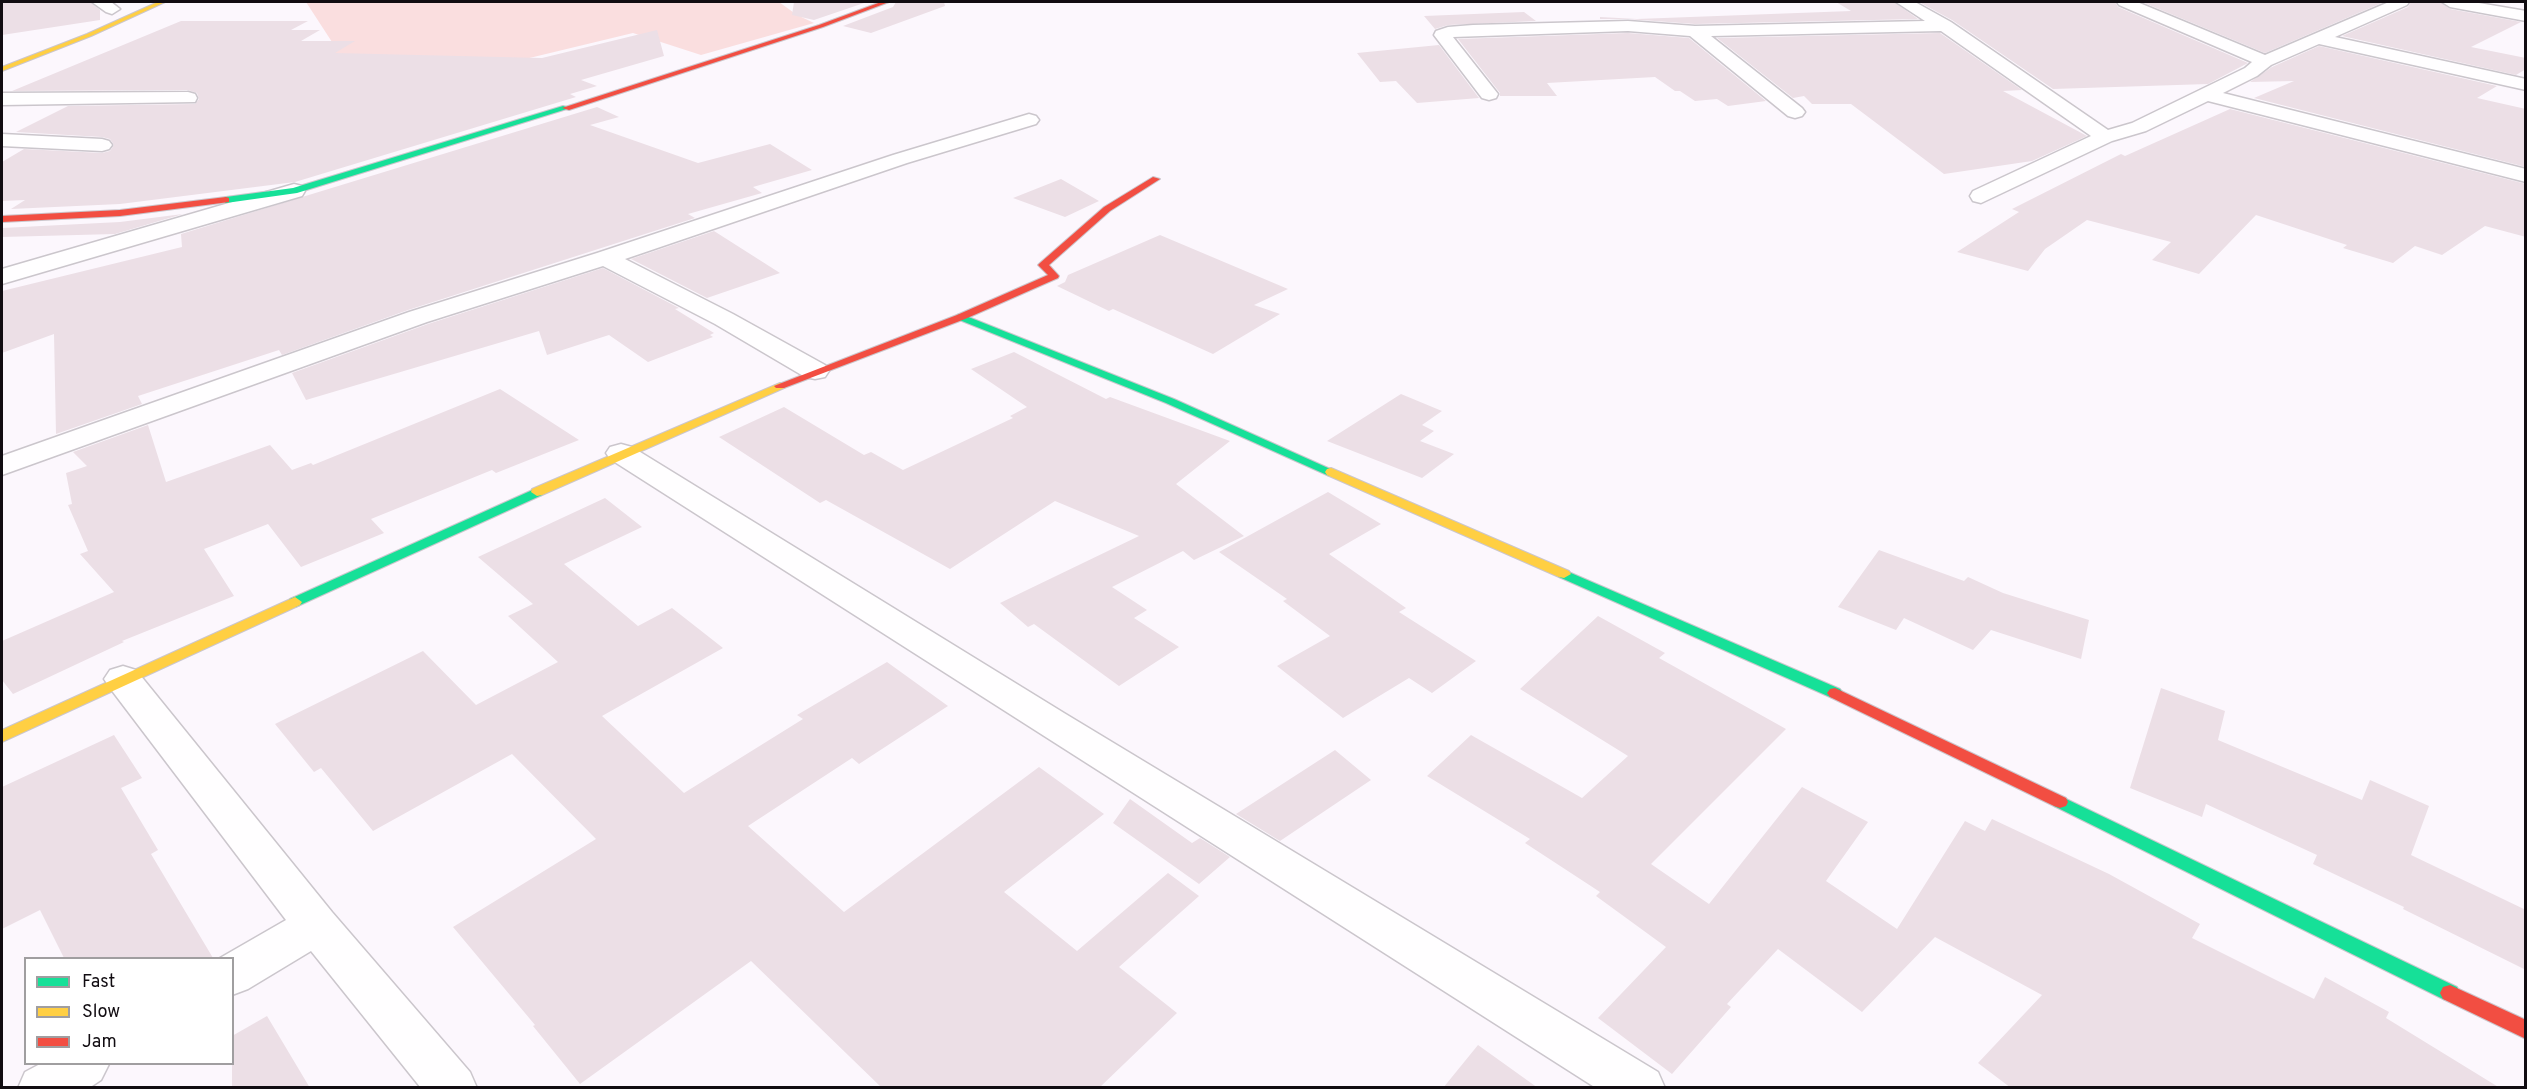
<!DOCTYPE html>
<html>
<head>
<meta charset="utf-8">
<style>
	body { margin:0 }
	#map { position:relative; width:2527px; height:1089px; overflow:hidden; background:#fcf7fd; font-family:Overpass,sans-serif }
	canvas { display:block }
	.frame { position:absolute; inset:0; border:3px solid #110c11; pointer-events:none }
	.legend { position:absolute; left:24px; top:957px; width:210px; height:108px; box-sizing:border-box; background:#fff; border:2px solid #a09ea0; margin:0; padding:8px 10px; list-style:none; font-size:18px; color:#110c11 }
	.legend li { display:flex; align-items:center; gap:12px; height:30px }
	.legend b { width:30px; border:2px solid #a09ea0 }
</style>
</head>
<body>
<div id="map">
<canvas width="2527" height="1089"></canvas>
<div class="frame"></div>
<ul class="legend">
<li><b style="height:8px;background:#16e098"></b>Fast</li>
<li><b style="height:8px;background:#ffcf43"></b>Slow</li>
<li><b style="height:8px;background:#f24e42"></b>Jam</li>
</ul>
</div>
<script>
const ctx = document.querySelector('canvas').getContext('2d');
ctx.lineJoin = 'round';
function fillPath(path, color) {
  ctx.fillStyle = color;
  ctx.fill(path, 'evenodd');
}
function poly(rows) {
  const path = new Path2D();
  for (const r of rows) {
    path.moveTo(r[0], r[1]);
    for (let i = 2; i < r.length; i += 2) path.lineTo(r[i], r[i + 1]);
  }
  return path;
}
function strokePath(path, color, width, dash) {
  ctx.strokeStyle = color;
  ctx.lineWidth = width;
  ctx.lineCap = dash ? 'butt' : 'round';
  ctx.setLineDash(dash || []);
  ctx.stroke(path);
}
fillPath(poly([
	[306,2,779,2,797,15,814,23,701,55,633,33,347,102,332,42]
]), '#fadedf');
fillPath(poly([
	[2,2,90,2,100,10,100,20,2,35],
	[794,2,867,2,814,20,792,15],
	[896,2,944,2,945,6,871,33,843,26,893,7],
	[1836,2,1894,2,1918,19,1695,24,1628,19,1600,19,1600,17,1637,19,1851,11],
	[1919,2,2115,2,2118,7,2248,63,2208,84,2053,89,1952,20],
	[2142,2,2384,2,2265,53],
	[2411,2,2440,2,2450,9,2521,22,2471,47,2526,58,2526,69,2516,75,2342,36,2408,7],
	[1524,12,1536,21,1448,25,1435,29,1424,16],
	[181,21,308,21,291,30,320,30,301,41,355,41,335,53,542,58,657,30,664,56,581,80,597,86,570,94,576,97,295,182,120,204,11,209,25,200,2,201,2,162,24,149,102,153,110,151,114,145,110,139,102,137,16,132,68,106,195,104,199,99,197,93,188,90,12,91],
	[1628,33,1689,38,1766,101,1728,106,1717,99,1695,101,1680,91,1675,91,1655,77,1547,83,1557,96,1500,96,1500,93,1458,39],
	[1940,33,2022,90,2003,91,2087,136,2032,161,1944,174,1851,104,1812,104,1804,96,1793,98,1717,38],
	[1439,45,1479,98,1417,103,1396,81,1380,82,1357,53],
	[2319,46,2497,86,2477,98,2526,109,2526,167,2254,98,2294,81,2250,82,2272,67],
	[597,107,619,117,590,125,698,163,770,144,812,170,753,187,762,193,688,214,695,218,408,310,282,355,279,350,138,396,142,404,56,434,54,334,2,353,2,291,182,247,181,234],
	[2230,109,2526,184,2526,237,2485,226,2442,255,2415,246,2393,263,2343,248,2347,245,2256,215,2199,274,2152,260,2171,242,2087,220,2045,249,2028,271,1957,252,2019,212,2012,209,2121,154,2125,156],
	[1061,179,1099,201,1065,217,1013,198],
	[183,214,115,234,2,237,2,228,120,222],
	[714,231,780,273,707,298,631,259],
	[1160,235,1288,289,1254,305,1280,314,1213,354,1113,309,1109,311,1057,286,1065,282,1068,275],
	[603,268,679,308,675,309,714,333,710,335,713,337,648,362,609,335,547,355,539,331,306,400,292,373,428,324],
	[1014,352,1106,399,1110,397,1230,441,1176,484,1244,536,1194,560,1183,551,1112,587,1147,610,1134,618,1179,647,1119,686,1034,624,1028,627,1000,603,1139,536,1055,501,950,569,826,500,820,503,719,437,784,407,864,455,871,452,903,470,1013,418,1010,416,1027,407,971,369],
	[500,389,579,440,496,473,492,470,371,519,384,533,301,567,268,524,204,549,234,596,122,641,124,642,13,694,2,680,2,641,114,592,80,554,88,551,68,505,72,504,66,473,87,466,73,452,148,425,166,482,270,445,292,470,311,463,313,465],
	[1401,394,1442,411,1422,425,1434,431,1420,441,1454,454,1422,478,1327,441],
	[1328,492,1381,524,1329,554,1406,608,1399,612,1476,661,1432,693,1409,678,1343,718,1277,666,1330,636,1283,601,1287,599,1219,552],
	[605,498,642,527,564,564,638,626,672,608,723,648,602,716,684,793,803,719,797,715,887,662,948,706,859,764,852,758,748,826,844,912,1039,767,1104,814,1004,892,1077,951,1168,873,1199,896,1119,967,1177,1013,1099,1088,882,1088,751,961,580,1084,533,1026,535,1025,453,927,596,839,512,754,373,831,321,768,314,772,275,724,423,651,476,705,558,662,508,616,533,604,478,557],
	[1879,550,1964,581,1968,577,2003,593,2089,620,2081,659,1991,630,1973,650,1904,618,1896,630,1838,607],
	[1598,616,1665,653,1659,658,1786,729,1651,864,1709,904,1802,787,1868,822,1826,881,1897,929,1965,821,1985,831,1992,819,2109,874,2200,924,2192,938,2314,999,2325,977,2389,1012,2386,1018,2500,1088,2011,1088,1978,1063,2042,995,1935,937,1862,1012,1778,949,1727,1004,1731,1007,1672,1074,1598,1018,1666,947,1596,896,1600,892,1525,843,1530,839,1427,776,1471,735,1582,798,1628,756,1520,689],
	[2161,688,2225,711,2218,740,2362,800,2370,780,2429,806,2411,855,2526,910,2526,970,2403,909,2404,907,2313,864,2317,855,2206,804,2202,817,2130,788],
	[114,735,142,778,121,788,158,850,151,854,213,958,64,958,40,910,2,929,2,787],
	[1335,750,1371,780,1280,841,1236,814],
	[1130,799,1192,843,1200,838,1230,857,1199,884,1113,823],
	[267,1016,310,1088,232,1088,232,1036],
	[1478,1045,1538,1088,1443,1088]
]), '#ecdfe6');
const street = poly([
	[92,2,111,2,120,9,112,14,106,12,92,2],
	[1896,2,1915,2,1951,22,2108,130,2132,123,2245,68,2252,62,2119,5,2117,2,2137,2,2265,55,2389,2,2409,2,2407,5,2335,37,2526,79,2526,90,2319,44,2271,65,2257,76,2223,93,2526,169,2526,182,2208,101,2146,131,2112,141,1981,203,1973,201,1970,196,1973,191,2091,136,1941,31,1711,36,1802,108,1805,112,1802,116,1795,118,1788,116,1690,36,1628,31,1453,37,1498,94,1496,98,1489,100,1482,98,1434,35,1436,31,1448,27,1473,25,1628,21,1695,26,1925,21,1896,2],
	[2442,2,2473,2,2526,11,2526,21,2450,7,2442,2],
	[188,92,195,94,197,98,195,102,2,105,2,93,188,92],
	[1029,114,1036,116,1039,120,1036,124,907,163,625,259,733,314,825,365,829,371,825,377,815,379,805,377,715,324,603,266,427,322,2,475,2,456,409,312,597,253,893,155,1029,114],
	[2,134,102,139,109,141,112,145,109,149,102,151,2,146,2,134],
	[294,184,302,186,305,191,302,196,2,284,2,269,294,184],
	[621,444,632,447,1064,713,1658,1072,1665,1088,1596,1088,610,459,606,453,610,447,621,444],
	[123,666,136,670,332,912,470,1072,477,1088,421,1088,311,951,248,989,232,995,232,958,220,958,286,920,110,688,104,679,110,670,123,666],
	[40,1064,109,1064,101,1080,89,1088,18,1088,25,1072,40,1064]
]);
const fast = poly([
	[563,106,570,108,297,193,226,203,221,200,226,197,293,188,563,106],
	[961,314,1174,399,1337,472,1331,476,1327,475,1166,403,957,319,957,315,961,314],
	[537,488,542,489,543,492,542,495,300,605,295,607,288,602,290,599,537,488],
	[1564,570,1840,689,1843,693,1840,697,1835,698,1830,697,1559,577,1557,574,1564,570],
	[2060,796,2457,987,2460,993,2457,999,2450,1001,2443,999,2054,806,2052,802,2054,798,2060,796]
]);
const slow = poly([
	[158,2,165,2,91,36,2,71,2,67,87,34,158,2],
	[780,383,786,386,784,388,542,495,537,496,531,492,532,489,780,383],
	[1331,468,1569,571,1571,574,1564,578,1559,577,1327,475,1325,472,1327,469,1331,468],
	[295,597,302,602,300,605,2,742,2,730,295,597]
]);
const jam = poly([
	[881,2,889,2,823,27,569,110,562,108,819,25,881,2],
	[1153,177,1160,179,1110,211,1049,265,1059,276,1058,278,965,319,784,388,776,388,774,386,957,315,1048,275,1038,265,1040,263,1104,207,1153,177],
	[226,197,229,198,229,202,120,216,2,222,2,216,120,210,226,197],
	[1835,688,2066,798,2068,802,2066,806,2060,808,2054,806,1830,697,1827,693,1830,689,1835,688],
	[2450,985,2526,1020,2526,1039,2443,999,2440,993,2443,987,2450,985]
]);
strokePath(street, '#cbc6cc', 3);
strokePath(fast, '#cbc6cc', 2);
strokePath(slow, '#cbc6cc', 2);
strokePath(jam, '#cbc6cc', 2);
fillPath(street, '#fffeff');
fillPath(fast, '#16e098');
fillPath(slow, '#ffcf43');
fillPath(jam, '#f24e42');
</script>
</body>
</html>
